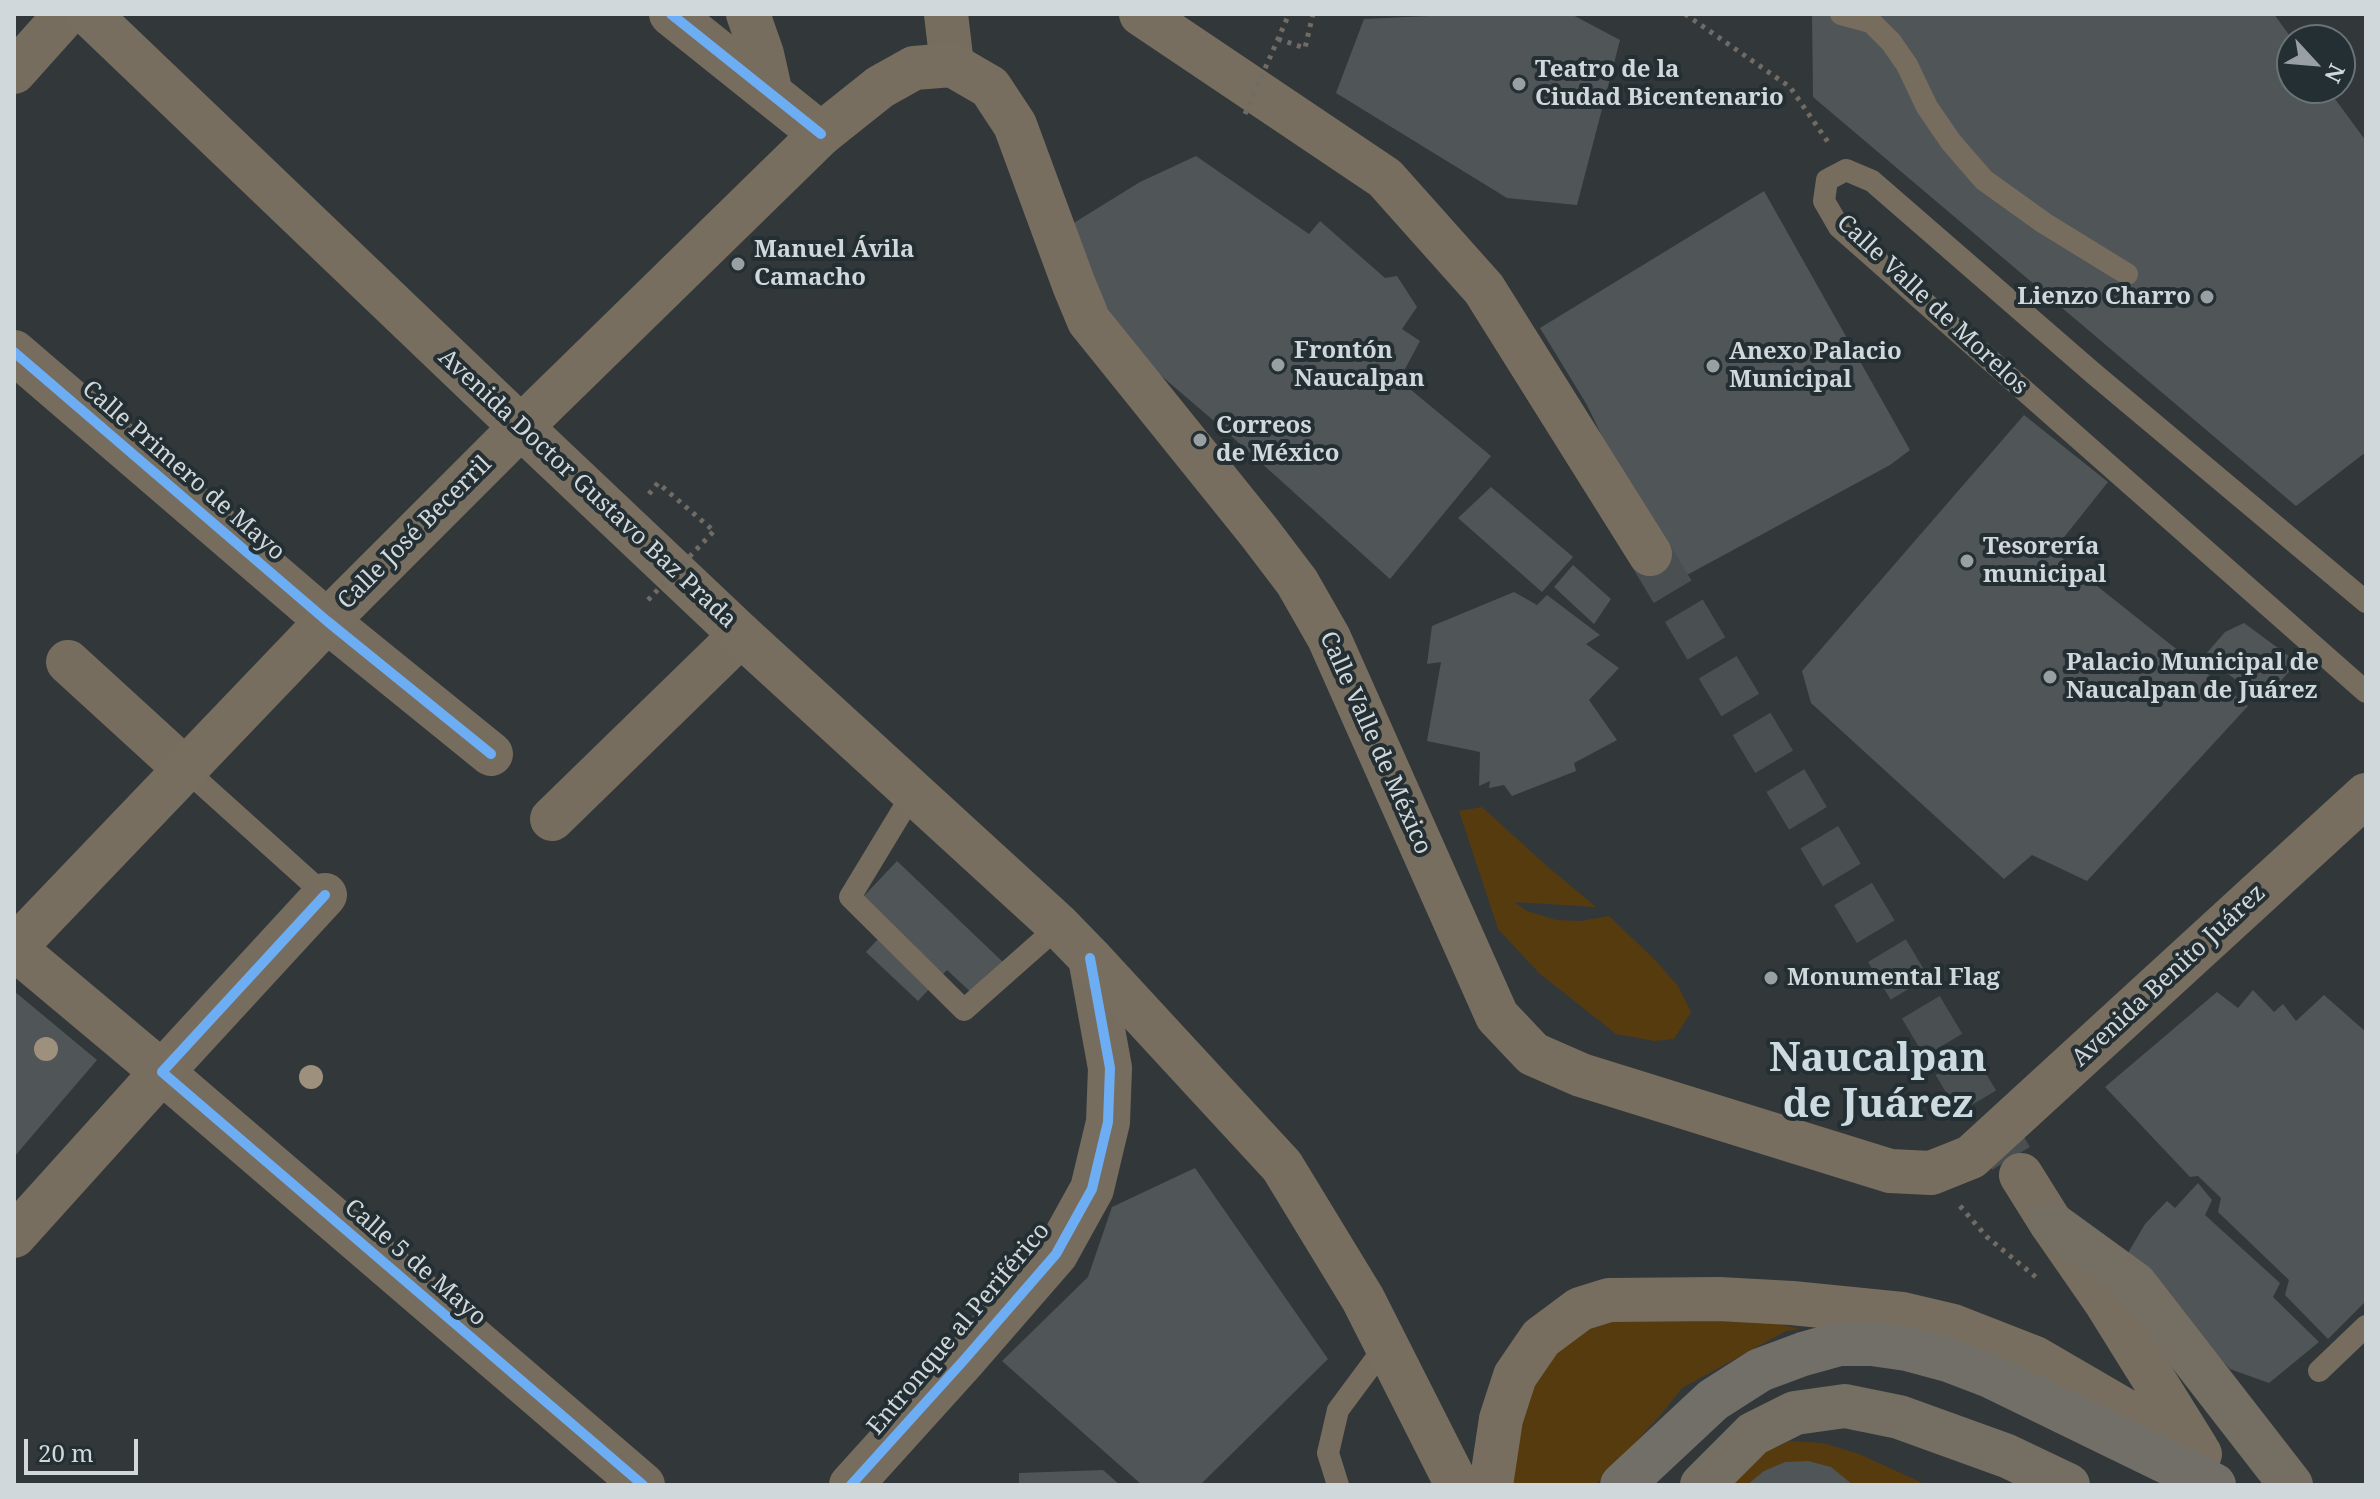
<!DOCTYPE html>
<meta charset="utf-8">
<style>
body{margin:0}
#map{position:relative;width:2380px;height:1499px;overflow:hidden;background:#32383a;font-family:"Noto Serif",serif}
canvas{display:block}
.frame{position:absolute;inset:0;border:16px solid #d1d8db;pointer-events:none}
.north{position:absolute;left:2276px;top:24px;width:80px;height:80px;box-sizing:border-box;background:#242f34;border:2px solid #697377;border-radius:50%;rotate:116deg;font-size:22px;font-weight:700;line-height:32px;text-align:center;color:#d1d8db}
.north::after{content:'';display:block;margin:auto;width:28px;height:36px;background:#99a0a3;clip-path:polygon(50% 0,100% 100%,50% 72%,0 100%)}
.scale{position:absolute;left:24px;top:1439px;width:114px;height:36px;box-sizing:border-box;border:4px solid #d1d8db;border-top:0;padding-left:10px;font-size:24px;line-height:28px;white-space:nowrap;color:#d1d8db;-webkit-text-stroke:6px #242f34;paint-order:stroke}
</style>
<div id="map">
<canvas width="2380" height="1499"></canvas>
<div class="frame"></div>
<div class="north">N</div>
<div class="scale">20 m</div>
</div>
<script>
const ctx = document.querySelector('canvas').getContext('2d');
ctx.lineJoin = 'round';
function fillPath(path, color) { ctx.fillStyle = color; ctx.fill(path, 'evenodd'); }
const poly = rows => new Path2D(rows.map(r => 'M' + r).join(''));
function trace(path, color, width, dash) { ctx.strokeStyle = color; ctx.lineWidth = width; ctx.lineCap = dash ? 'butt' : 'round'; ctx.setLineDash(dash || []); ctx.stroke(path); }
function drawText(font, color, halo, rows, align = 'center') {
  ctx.font = font + ' "Noto Serif",serif'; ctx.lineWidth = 8; ctx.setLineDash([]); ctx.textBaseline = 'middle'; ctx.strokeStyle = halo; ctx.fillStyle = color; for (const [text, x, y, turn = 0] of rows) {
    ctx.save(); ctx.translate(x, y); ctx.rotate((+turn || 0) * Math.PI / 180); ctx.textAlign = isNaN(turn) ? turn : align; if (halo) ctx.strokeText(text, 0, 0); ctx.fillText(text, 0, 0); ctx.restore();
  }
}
const green = poly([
 [1482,807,1548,867,1596,907,1514,902,1527,911,1556,920,1581,921,1609,916,1656,961,1678,986,1691,1012,1674,1039,1655,1041,1616,1034,1539,973,1498,929,1459,811],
 [1668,1315,1779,1324,1800,1329,1786,1331,1682,1388,1659,1417,1595,1485,1503,1485,1517,1401,1551,1348,1598,1321],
 [1790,1441,1823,1443,1859,1454,1927,1485,1731,1485,1754,1457]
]);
const building = poly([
 [1472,14,1571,14,1620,40,1577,205,1507,198,1336,93,1364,19],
 [1812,14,2274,14,2292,39,2292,88,2327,88,2366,141,2366,452,2296,506,1813,97],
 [1196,156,1309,234,1320,221,1385,278,1397,276,1417,307,1402,329,1420,341,1399,380,1491,456,1390,579,1228,433,1130,349,1064,229,1140,182],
 [1764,191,1910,450,1890,465,1687,575,1646,507,1610,453,1587,405,1540,328],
 [2024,415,2108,482,2053,551,2248,706,2087,881,2032,855,2004,879,1811,703,1802,671],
 [1491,487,1573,557,1542,592,1458,518],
 [1573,565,1611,599,1594,624,1554,587],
 [1514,592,1537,605,1547,595,1600,635,1586,644,1619,668,1589,700,1617,740,1574,763,1576,771,1512,796,1504,785,1489,788,1490,781,1479,786,1480,752,1427,741,1441,662,1427,664,1432,626],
 [2244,623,2297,662,2263,702,2205,655,2225,632],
 [897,861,1006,965,976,997,947,970,918,1001,866,952,892,924,863,897],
 [2253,990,2274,1012,2283,1004,2296,1021,2324,995,2366,1032,2366,1301,2328,1339,2285,1295,2289,1280,2218,1212,2221,1198,2198,1176,2190,1177,2105,1087,2217,992,2238,1008],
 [14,991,97,1060,14,1157],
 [1195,1168,1328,1359,1200,1485,1142,1485,1002,1361,1088,1277,1112,1207],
 [2198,1183,2212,1200,2205,1215,2280,1283,2273,1297,2319,1342,2269,1383,2230,1369,2177,1312,2128,1253,2145,1224,2167,1201,2175,1208],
 [1808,1461,1831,1467,1853,1485,1747,1485,1764,1471,1785,1462],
 [1103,1470,1120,1485,1019,1485,1019,1473]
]);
const secondaryTunnel = poly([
 [1650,554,2021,1175]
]);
const path = poly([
 [1685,14,1790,87,1830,145],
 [1278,39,1305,48,1313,14],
 [649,494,658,483,714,531],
 [1960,1206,1987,1237,2037,1278]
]);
const service = poly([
 [1841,14,1871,22,1891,42,1907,65,1927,107,1951,142,1984,180,2044,223,2127,274],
 [2366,602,2093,373,1872,181,1846,170,1827,180,1824,201,1839,227,2366,692],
 [185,769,325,895],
 [913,793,850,897,964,1010,1059,926],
 [2319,1371,2366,1326],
 [1338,1485,1328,1453,1338,1410,1387,1344]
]);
const minor = poly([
 [671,14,821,134],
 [748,14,762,54,771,94],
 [946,14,952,65],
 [14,72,66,14],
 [14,352,327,621,491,754],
 [68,662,185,769],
 [552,819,741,635],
 [325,895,162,1072,643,1485],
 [851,1485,964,1360,1056,1254,1092,1189,1108,1122,1110,1068,1090,958]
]);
const secondary = poly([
 [89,14,521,427,741,635,1059,926,1090,958,1282,1166,1363,1299,1457,1485],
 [1141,14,1385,178,1484,289,1650,554],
 [2021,1175,2051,1223,2105,1301,2197,1449],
 [14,1236,162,1072,14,948,327,621,521,427,821,134,880,87,914,68,952,65,990,87,1015,125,1074,285,1089,321,1259,532,1297,582,1329,638,1497,1016,1533,1054,1581,1075,1890,1171,1931,1173,1971,1157,2366,795],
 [1491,1485,1501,1419,1515,1376,1541,1338,1580,1309,1609,1300,1719,1299,1792,1303,1902,1314,1953,1326,2035,1358,2200,1454]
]);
const primary = poly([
 [2051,1223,2135,1284,2291,1485],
 [1702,1485,1753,1434,1795,1413,1845,1406,1899,1417,2007,1456,2068,1485]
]);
const motorway = poly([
 [1622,1485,1713,1400,1760,1370,1803,1354,1839,1344,1872,1344,1907,1349,1948,1360,1990,1376,2214,1485]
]);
const pathBridge = poly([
 [1245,114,1289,14],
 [648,600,714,531]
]);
const cycleway = poly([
 [671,14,821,134],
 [14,352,327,621,491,754],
 [325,895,162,1072,643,1485],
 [851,1485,964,1360,1056,1254,1092,1189,1108,1122,1110,1068,1090,958]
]);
const trees = [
 [46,1049],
 [311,1077]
];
const markers = [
 [1519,84,8,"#99a0a3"],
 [738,264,8,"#99a0a3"],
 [2207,297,8,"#99a0a3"],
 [1278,365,8,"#99a0a3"],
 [1713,366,8,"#99a0a3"],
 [1200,440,8,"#99a0a3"],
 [1967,561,8,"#99a0a3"],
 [2050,677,8,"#99a0a3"],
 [1771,978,8,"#99a0a3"]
];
const poiNames = [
 ["Teatro de la",1535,70],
 ["Ciudad Bicentenario",1535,98],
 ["Manuel Ávila",754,250],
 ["Camacho",754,278],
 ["Lienzo Charro",2191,297,"right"],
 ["Frontón",1294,351],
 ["Naucalpan",1294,379],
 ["Anexo Palacio",1729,352],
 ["Municipal",1729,380],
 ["Correos",1216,426],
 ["de México",1216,454],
 ["Tesorería",1983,547],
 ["municipal",1983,575],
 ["Palacio Municipal de",2066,663],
 ["Naucalpan de Juárez",2066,691],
 ["Monumental Flag",1787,978]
];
const streetNames = [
 ["Calle Valle de Morelos",1932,305,43],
 ["Calle Primero de Mayo",183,471,41],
 ["Avenida Doctor Gustavo Baz Prada",587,489,43],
 ["Calle José Becerril",415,533,-45],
 ["Calle Valle de México",1375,743,66],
 ["Avenida Benito Juárez",2169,976,-43],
 ["Calle 5 de Mayo",415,1263,41],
 ["Entronque al Periférico",959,1329,-50]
];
const townNames = [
 ["Naucalpan",1878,1060],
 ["de Juárez",1878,1106]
];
fillPath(green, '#563b0f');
fillPath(building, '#505557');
trace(secondaryTunnel, '#4a5052', 44, [44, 22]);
trace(path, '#706b64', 5, [4, 6]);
trace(service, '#766d5f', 22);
trace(minor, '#766d5f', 44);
trace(secondary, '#786e5f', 44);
trace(primary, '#756e62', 44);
trace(motorway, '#726f69', 44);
trace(pathBridge, '#706b64', 5, [4, 6]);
trace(cycleway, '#6dadf4', 10);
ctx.fillStyle = '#9d907d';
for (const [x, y] of trees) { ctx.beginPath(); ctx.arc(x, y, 12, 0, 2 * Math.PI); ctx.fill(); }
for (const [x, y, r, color] of markers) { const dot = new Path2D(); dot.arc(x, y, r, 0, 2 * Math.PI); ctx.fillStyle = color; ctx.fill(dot); trace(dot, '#242f34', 3); }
drawText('bold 24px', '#d1d8db', '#242f34', poiNames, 'left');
drawText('24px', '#d1d8db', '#242f34', streetNames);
drawText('bold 40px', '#cddbe1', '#242f34', townNames);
</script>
